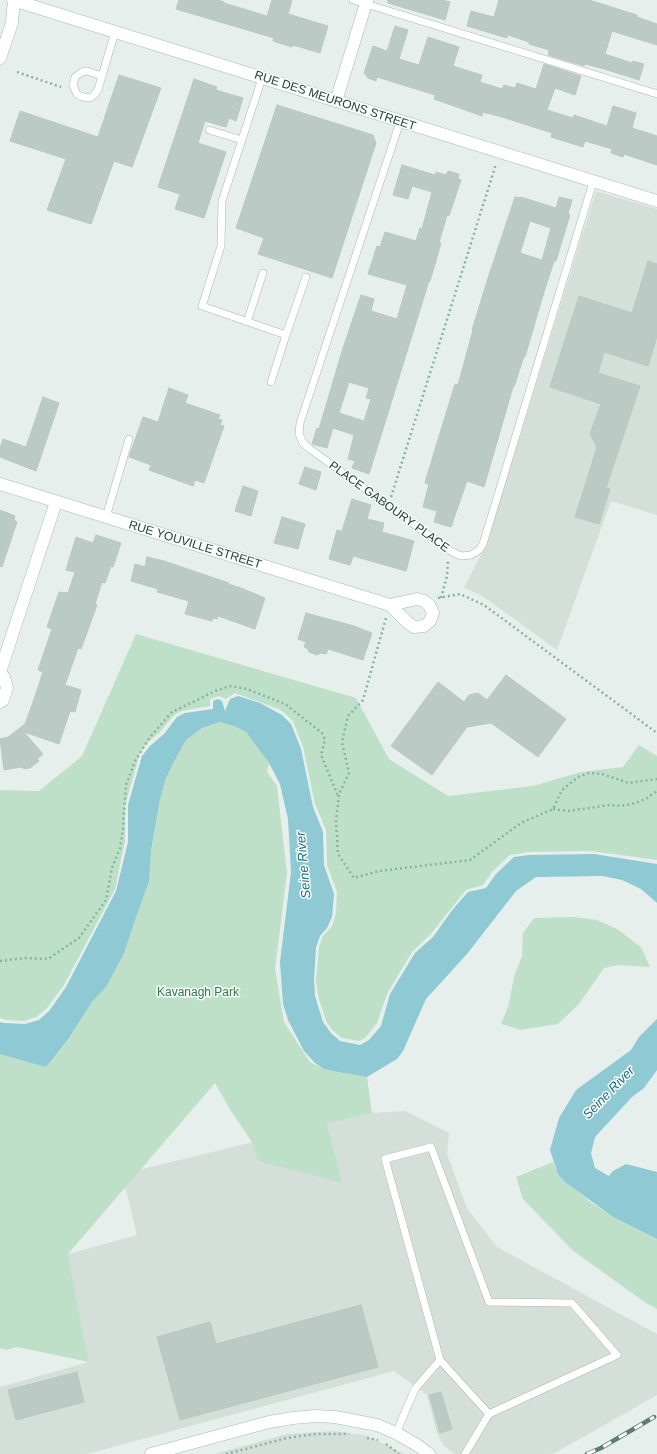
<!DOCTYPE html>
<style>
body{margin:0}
canvas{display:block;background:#e6efeb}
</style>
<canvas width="657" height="1454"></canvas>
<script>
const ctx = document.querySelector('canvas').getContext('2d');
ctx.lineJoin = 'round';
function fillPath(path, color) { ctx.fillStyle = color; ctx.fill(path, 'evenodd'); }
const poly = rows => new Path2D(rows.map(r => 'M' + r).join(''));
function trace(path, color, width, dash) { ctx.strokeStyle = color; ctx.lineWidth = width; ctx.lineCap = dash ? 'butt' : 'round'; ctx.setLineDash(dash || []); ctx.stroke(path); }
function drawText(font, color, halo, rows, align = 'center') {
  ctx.font = font + ' Helvetica,sans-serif'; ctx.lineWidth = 3; ctx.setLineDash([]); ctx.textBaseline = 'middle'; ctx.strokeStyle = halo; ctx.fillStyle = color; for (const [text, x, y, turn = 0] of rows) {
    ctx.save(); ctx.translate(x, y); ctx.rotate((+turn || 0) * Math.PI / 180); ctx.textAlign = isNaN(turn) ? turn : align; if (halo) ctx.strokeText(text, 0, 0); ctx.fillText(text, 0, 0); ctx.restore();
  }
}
const built = poly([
 [596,191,657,209,657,515,611,501,557,650,481,595,464,588,487,543],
 [405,1111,449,1133,447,1154,467,1208,497,1247,657,1334,657,1395,555,1453,551,1454,455,1454,443,1445,437,1433,427,1395,394,1371,87,1454,0,1454,0,1387,89,1362,68,1254,137,1235,122,1174,372,1113],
 [334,1431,365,1435,405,1454,214,1454,287,1434]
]);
const green = poly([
 [136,634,356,698,389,759,448,796,533,786,581,772,623,767,639,745,657,756,657,860,591,851,529,852,510,855,492,872,483,885,466,890,430,935,412,952,387,994,377,1023,365,1038,359,1041,342,1038,332,1030,326,1021,318,996,316,980,319,947,323,936,332,926,336,913,337,892,327,865,326,830,315,804,303,747,293,721,281,710,235,693,226,699,219,696,210,699,210,706,181,711,173,716,160,732,146,744,140,753,125,806,125,841,115,889,64,985,47,1008,36,1017,24,1021,5,1020,0,1018,0,790,39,791,82,756],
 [220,722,236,727,246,732,269,763,267,772,277,786,287,873,275,969,284,1022,310,1062,324,1069,338,1072,367,1077,372,1113,327,1124,342,1183,258,1161,252,1142,231,1111,215,1083,68,1254,89,1362,17,1347,6,1350,0,1348,0,1041,46,1067,68,1041,92,1002,105,988,137,914,150,858,160,800,166,778,176,758,186,740,202,728],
 [574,917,597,920,617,929,641,947,650,967,618,965,604,968,579,1004,558,1024,521,1030,501,1024,508,1007,515,973,522,956,523,933,534,918],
 [553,1162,558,1174,589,1201,613,1217,657,1239,657,1309,646,1303,572,1250,523,1199,516,1177]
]);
const water = poly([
 [238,696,260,703,282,715,291,724,301,749,313,807,323,832,324,865,334,894,332,917,327,928,320,936,316,947,314,980,315,996,323,1022,331,1033,340,1041,360,1045,369,1040,381,1026,390,994,415,953,433,937,453,909,468,892,486,888,496,874,514,857,529,855,594,854,657,864,657,903,641,889,622,880,603,876,536,877,516,891,467,954,426,999,403,1051,397,1059,367,1077,338,1072,324,1069,315,1063,304,1051,288,1020,283,1004,280,962,291,872,288,819,280,784,269,763,246,732,236,727,220,722,202,728,186,740,176,758,166,778,160,800,151,851,149,881,135,920,124,953,106,987,92,1002,68,1040,46,1067,0,1054,0,1022,4,1023,25,1024,39,1020,50,1010,66,987,116,891,128,842,128,805,142,756,150,746,164,734,177,717,185,713,213,709,213,701,218,699,222,701,225,711,230,699],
 [657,1019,657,1070,644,1088,632,1097,595,1137,591,1153,595,1168,609,1176,613,1171,626,1164,657,1172,657,1239,613,1217,565,1182,558,1174,550,1150,559,1118,576,1090,631,1050,639,1037]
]);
const building = poly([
 [179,0,218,0,224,2,224,3,267,16,272,0,292,0,288,14,328,26,320,53,293,45,292,47,273,41,274,38,176,9,179,0],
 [388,0,442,0,450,2,445,20,388,3,388,0],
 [499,0,589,0,637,15,637,17,657,24,657,45,612,31,605,54,632,63,633,61,644,64,639,80,601,68,585,64,584,66,548,55,549,50,529,44,529,42,508,35,507,38,467,26,471,11,494,17,499,0],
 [395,26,408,30,399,59,419,65,428,37,459,47,453,66,482,75,480,82,502,89,504,85,515,88,517,83,536,89,544,64,581,76,575,95,555,88,547,110,573,118,574,115,607,126,613,106,636,113,632,128,657,136,657,165,624,154,623,157,611,153,612,149,585,141,583,147,551,137,552,133,502,117,483,112,482,116,434,99,435,95,377,77,376,81,368,78,364,73,373,46,387,51,395,26],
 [119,75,161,88,132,167,114,161,91,224,47,210,66,159,10,141,20,111,98,137,119,75],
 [194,79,217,87,216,90,243,98,236,121,229,118,226,127,205,121,198,143,226,152,204,218,175,209,180,194,158,187,194,79],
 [277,105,373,135,376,143,332,278,258,254,264,238,236,228,277,105],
 [402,165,435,175,436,172,446,175,448,171,459,174,458,179,461,180,449,216,447,215,439,243,441,243,435,264,430,281,429,281,369,474,352,468,355,461,348,459,354,435,333,428,327,448,312,444,317,428,319,429,343,348,361,295,374,299,371,311,397,319,407,285,368,274,377,246,380,247,385,232,416,241,420,228,422,229,432,192,412,186,408,199,393,195,402,165],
 [349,382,369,388,366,398,371,399,364,421,339,413,349,382],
 [515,197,521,198,521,197,556,208,559,197,572,200,568,214,570,215,556,261,554,261,541,302,525,357,524,356,514,387,513,387,484,487,467,481,451,527,434,522,437,511,423,507,429,484,425,483,426,479,455,384,458,385,473,330,472,330,488,278,515,197],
 [530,221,551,228,542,260,520,253,530,221],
 [648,261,657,264,657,336,648,366,604,352,598,373,640,386,606,488,610,489,599,524,575,517,597,447,590,434,601,404,550,387,579,296,632,313,648,261],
 [169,388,188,395,185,403,220,415,218,419,222,420,220,425,224,426,204,483,195,480,193,486,149,470,151,465,129,457,143,417,158,422,169,388],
 [43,397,59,403,36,471,0,457,0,449,3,439,26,447,43,397],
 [305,467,321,472,316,490,299,484,305,467],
 [243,486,258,491,251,516,235,511,243,486],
 [352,499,371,505,367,519,384,523,382,532,414,541,406,571,353,556,350,565,329,559,337,530,342,531,352,499],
 [0,510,15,516,14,520,17,522,2,567,0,566,0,510],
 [282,517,305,524,298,549,274,543,282,517],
 [96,535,121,543,113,567,111,566,105,583,102,582,95,604,97,605,81,649,78,648,65,685,81,690,75,712,70,711,59,744,24,732,43,754,37,759,39,761,30,768,25,769,21,767,4,770,0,739,8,737,25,724,33,702,43,672,38,670,52,629,47,627,59,592,68,593,75,572,66,570,76,537,93,543,96,535],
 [147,557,164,561,229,583,228,584,241,588,265,598,255,629,218,616,217,619,213,618,212,621,185,614,189,601,157,592,158,589,131,581,135,564,145,567,147,557],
 [306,613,354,626,372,633,363,660,328,649,326,654,321,653,317,655,309,652,308,649,304,647,306,642,298,639,306,613],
 [506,675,566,719,538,757,491,723,467,727,432,775,391,746,438,682,464,702,469,695,478,693,487,700,506,675],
 [361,1305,378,1367,180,1420,157,1337,210,1322,216,1344,361,1305],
 [77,1372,84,1402,16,1420,8,1390,77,1372],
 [441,1392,452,1429,440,1433,429,1395,441,1392]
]);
const path = poly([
 [17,72,61,87],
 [391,497,496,164],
 [438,598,460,594,484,605,657,733],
 [441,598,447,576,448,561],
 [386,618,363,700,348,716,342,742,349,773,339,794,336,821,338,854,354,878,379,871,470,860,521,823,553,809,562,790,578,777,589,773,602,774,629,783,657,779],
 [553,809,568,811,610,805,621,806,636,803,647,798,657,791],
 [0,961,26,958,48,959,79,938,106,900,112,868,120,848,123,829,126,785,135,761,150,737,172,712,195,701,215,691,230,686,247,689,285,704,322,733,325,740,321,755,338,796],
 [367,1438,378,1440],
 [386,1444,399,1454],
 [226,1454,287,1438,315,1434,349,1434]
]);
const lane = poly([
 [353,0,657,94],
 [87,71,102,76,98,90,92,97,88,98,80,96,77,94,73,86,75,77,82,72,87,71],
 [102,76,115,32],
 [262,78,222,201,221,246,202,306,286,335,271,382],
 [400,122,300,423,299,434,303,443,310,449,452,552,461,556,471,555,479,550,483,544,593,182],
 [209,130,242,140],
 [247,322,263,273],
 [286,335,306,277],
 [106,517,129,439],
 [396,1433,415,1389,440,1360,385,1159,431,1147,489,1302,572,1303,617,1355,489,1414,440,1360],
 [465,1454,489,1414]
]);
const street = poly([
 [0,58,12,23,14,0],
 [336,101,367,0],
 [0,484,390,605,417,599,424,601,429,605,433,613,430,621,424,626,414,627,408,623,390,605],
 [0,672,56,502],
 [0,674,4,677,7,688,3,700,0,702]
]);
const secondary = poly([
 [13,0,657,201],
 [151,1454,269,1422,293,1418,316,1416,335,1417,377,1425,396,1433,417,1445,429,1454]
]);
const rail = poly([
 [587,1454,601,1448,654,1417]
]);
const streetNames = [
 ["RUE DES MEURONS STREET",335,101,18],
 ["PLACE GABOURY PLACE",389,507,36],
 ["RUE YOUVILLE STREET",195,545,17]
];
const parkNames = [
 ["Kavanagh Park",198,993]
];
const waterNames = [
 ["Seine River",304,865,-95],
 ["Seine River",609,1093,-46]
];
fillPath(built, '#d4dfda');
fillPath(green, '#bfe0c8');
fillPath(water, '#8ec9d4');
fillPath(building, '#bbcac4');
trace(building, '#b8c9c2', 1);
trace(lane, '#a8b8b2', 8);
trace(street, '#a8b8b2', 13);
trace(secondary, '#a4bbb3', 13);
trace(path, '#86b3a5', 2.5, [2, 3]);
trace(lane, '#fff', 7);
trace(street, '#fff', 12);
trace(secondary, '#fff', 12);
trace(rail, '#5f7d75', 4.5);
trace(rail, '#f7fbf9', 3, [9]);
drawText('12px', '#24423a', '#f7fbf9', streetNames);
drawText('12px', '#2d7a4b', '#f7fbf9', parkNames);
drawText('italic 13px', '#1c6f80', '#f7fbf9', waterNames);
</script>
